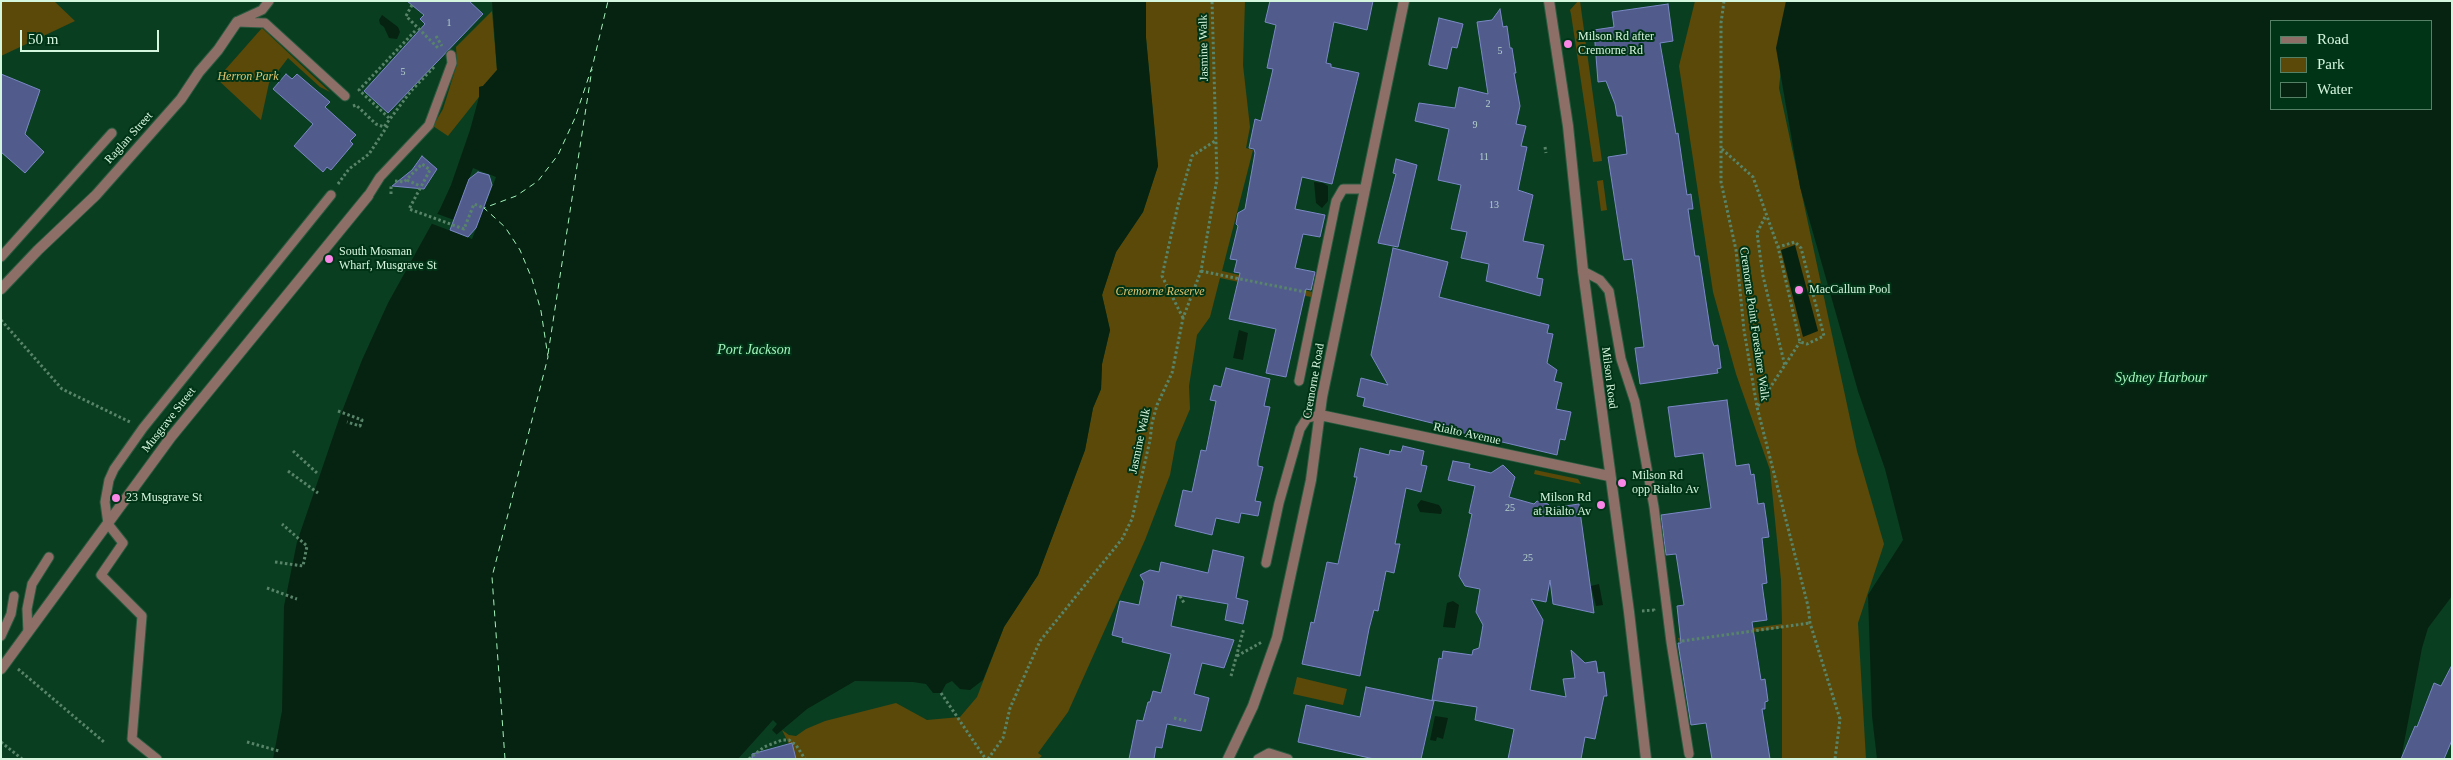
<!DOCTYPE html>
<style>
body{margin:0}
#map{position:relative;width:2453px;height:760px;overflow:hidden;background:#0a3e21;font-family:"Times New Roman",serif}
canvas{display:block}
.frame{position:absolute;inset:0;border:2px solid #d5f6de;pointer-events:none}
.legend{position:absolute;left:2270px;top:20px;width:162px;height:90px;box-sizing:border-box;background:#003417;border:1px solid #558267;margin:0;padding:6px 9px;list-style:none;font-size:15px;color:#d5f6de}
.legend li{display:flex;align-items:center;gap:10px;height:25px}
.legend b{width:25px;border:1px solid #558267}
.scale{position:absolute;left:20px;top:30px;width:139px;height:22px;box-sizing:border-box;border:2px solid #d5f6de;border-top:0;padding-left:6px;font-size:15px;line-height:18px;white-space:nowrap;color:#d5f6de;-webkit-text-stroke:4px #003417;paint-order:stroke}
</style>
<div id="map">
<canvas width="2453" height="760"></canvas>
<div class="frame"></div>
<ul class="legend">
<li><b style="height:6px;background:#8e6f68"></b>Road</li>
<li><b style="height:14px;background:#5a4909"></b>Park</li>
<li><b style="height:14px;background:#062311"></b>Water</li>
</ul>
<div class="scale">50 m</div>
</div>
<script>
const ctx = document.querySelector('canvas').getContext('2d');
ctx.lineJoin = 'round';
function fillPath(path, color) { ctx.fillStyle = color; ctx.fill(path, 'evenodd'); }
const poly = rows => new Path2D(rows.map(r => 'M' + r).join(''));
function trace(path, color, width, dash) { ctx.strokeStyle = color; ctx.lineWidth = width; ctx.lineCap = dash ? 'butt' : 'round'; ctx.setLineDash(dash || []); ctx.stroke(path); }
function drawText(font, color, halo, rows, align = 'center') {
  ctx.font = font + ' "Times New Roman",serif'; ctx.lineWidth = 4; ctx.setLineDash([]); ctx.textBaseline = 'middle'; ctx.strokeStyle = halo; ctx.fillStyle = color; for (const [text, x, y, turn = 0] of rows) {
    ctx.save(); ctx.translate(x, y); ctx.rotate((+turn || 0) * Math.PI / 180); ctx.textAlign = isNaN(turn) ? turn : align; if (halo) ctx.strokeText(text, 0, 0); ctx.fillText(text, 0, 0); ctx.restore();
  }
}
const green = poly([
 [1,1,54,1,75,21,1,56],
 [1146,1,1245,1,1243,65,1250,127,1246,148,1253,150,1222,271,1312,292,1311,297,1220,278,1210,317,1197,335,1189,386,1190,409,1176,442,1170,475,1145,540,1068,712,1038,753,1042,756,1038,759,796,759,792,744,789,744,782,730,789,735,796,736,806,729,825,721,896,703,927,720,960,717,977,697,1004,627,1038,575,1085,450,1093,408,1101,389,1102,364,1110,330,1102,295,1116,252,1143,212,1158,166,1146,38],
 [1578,1,1580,1,1602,161,1593,162,1571,14,1570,10],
 [1695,1,1788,1,1779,88,1857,451,1884,544,1858,623,1866,759,1782,759,1782,628,1679,642,1678,638,1782,624,1781,580,1770,470,1736,374,1713,292,1679,66],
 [492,11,497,70,483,86,479,87,479,97,448,136,433,126,443,109,457,64,456,47],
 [262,28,330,92,320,87,288,58,269,83,261,120,217,79],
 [1603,180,1607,210,1601,211,1597,181],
 [1535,470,1578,479,1581,484,1534,474],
 [1297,677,1347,689,1343,705,1293,694]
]);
const water = poly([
 [492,1,1146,1,1146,38,1158,166,1143,212,1116,252,1102,295,1110,330,1102,364,1101,389,1093,408,1085,450,1038,575,1004,627,983,680,970,690,960,689,952,681,946,684,941,693,933,693,926,684,913,682,855,681,807,709,762,747,752,759,273,759,282,711,284,606,297,542,339,419,362,360,388,303,440,209,451,185,470,130,479,97,479,87,483,86,497,70],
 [1786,1,2452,1,2452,596,2428,628,2422,648,2401,759,1877,759,1872,716,1868,595,1903,540,1885,469,1858,391,1800,187,1776,48],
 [2272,21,2432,21,2432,109,2272,109],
 [382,15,398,27,400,32,397,39,389,38,384,27,380,24,379,20],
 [1314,182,1323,183,1328,186,1328,201,1322,208,1316,203],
 [1795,245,1818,331,1803,337,1781,250],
 [1239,330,1248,333,1243,360,1233,358],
 [1421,500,1439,505,1442,510,1441,514,1420,512,1417,505],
 [1599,584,1603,605,1596,606,1591,586],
 [1453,601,1459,605,1455,628,1443,627,1447,603],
 [1435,716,1448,718,1443,739,1437,737,1436,741,1430,740]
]);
const pier = poly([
 [473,168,496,177,472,239,430,223,435,213,454,220],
 [773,720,777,724,772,730,777,735,768,745,756,759,738,759]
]);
const ferry = poly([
 [548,354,592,69],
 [505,759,492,577,548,357,541,311,532,279,520,250,505,227,484,208,516,196,538,181,558,155,575,118,593,64,608,1]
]);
const building = poly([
 [407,1,469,1,483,14,388,113,364,91,425,24,420,19,424,15,407,1],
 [1270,1,1373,1,1367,30,1334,22,1326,63,1331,64,1331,67,1359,73,1332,184,1302,177,1295,209,1325,215,1320,237,1303,234,1295,268,1315,272,1311,290,1306,289,1286,377,1266,373,1276,329,1229,319,1240,273,1234,272,1237,260,1230,259,1238,226,1236,224,1238,213,1245,209,1255,153,1254,149,1249,148,1255,119,1261,121,1273,69,1267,68,1276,25,1265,22,1270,1],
 [1668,4,1673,41,1660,43,1676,134,1678,133,1687,195,1691,194,1693,209,1688,209,1695,256,1699,256,1712,341,1714,346,1718,345,1721,368,1717,369,1718,373,1640,384,1635,348,1644,347,1638,301,1632,259,1624,260,1608,157,1627,154,1622,116,1617,116,1615,104,1606,81,1598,82,1594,30,1614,27,1612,12,1668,4],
 [1500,9,1503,27,1507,26,1510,48,1512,48,1516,73,1514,73,1520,106,1516,124,1526,126,1521,146,1527,147,1518,190,1533,195,1523,241,1544,245,1537,278,1543,279,1540,296,1486,281,1489,264,1461,258,1467,232,1451,229,1461,185,1438,180,1449,129,1415,121,1419,103,1455,108,1459,87,1488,94,1477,22,1492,20,1500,9],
 [1439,18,1463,24,1457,48,1452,47,1447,69,1429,65,1429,63,1439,18],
 [1,74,40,90,25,134,44,152,25,173,1,152,1,74],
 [286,74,292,79,297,74,330,102,325,107,356,135,350,141,353,144,331,170,327,167,323,172,294,146,313,124,273,89,286,74],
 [422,156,437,169,424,189,392,186,412,170,422,156],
 [1396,159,1417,165,1398,247,1378,243,1396,174,1393,173,1396,159],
 [478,172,489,175,492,185,476,228,468,237,450,230,469,179,478,172],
 [1393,248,1448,262,1439,297,1549,325,1547,333,1553,334,1547,363,1557,370,1554,381,1562,383,1556,409,1571,412,1565,440,1560,439,1557,455,1460,432,1460,430,1363,406,1365,398,1357,396,1361,378,1388,385,1371,355,1393,248],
 [1226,368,1270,379,1264,406,1270,407,1258,461,1258,466,1263,467,1255,501,1261,502,1258,516,1241,513,1239,523,1216,518,1212,535,1175,526,1183,490,1192,492,1201,450,1206,451,1216,401,1210,400,1214,385,1221,387,1226,368],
 [1727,400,1736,466,1749,464,1751,475,1754,474,1758,504,1764,503,1769,537,1762,538,1767,583,1762,584,1767,620,1752,622,1761,680,1765,679,1768,701,1765,702,1765,709,1762,709,1770,759,1712,759,1706,723,1691,725,1678,643,1681,643,1677,606,1684,605,1676,554,1666,555,1661,515,1711,508,1703,453,1675,457,1668,407,1727,400],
 [1403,446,1424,451,1421,465,1427,466,1421,492,1406,488,1395,544,1400,544,1394,573,1386,571,1378,611,1374,610,1369,629,1360,676,1302,664,1311,622,1314,623,1327,562,1338,564,1357,477,1354,477,1360,448,1389,455,1390,450,1401,452,1403,446],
 [1453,461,1470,464,1469,468,1491,473,1503,465,1515,477,1509,497,1534,504,1537,501,1548,504,1551,508,1579,504,1594,613,1553,604,1550,580,1546,602,1531,599,1543,620,1530,690,1566,697,1563,679,1575,678,1571,650,1585,663,1596,661,1598,673,1604,672,1607,696,1604,696,1595,739,1585,737,1581,759,1508,759,1514,729,1475,720,1477,707,1432,700,1439,658,1442,659,1443,651,1472,655,1473,650,1479,648,1483,625,1476,612,1480,589,1465,586,1459,576,1472,514,1469,513,1475,486,1448,480,1453,461],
 [1213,550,1244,557,1236,598,1248,601,1243,624,1225,620,1228,604,1177,595,1171,626,1234,640,1224,668,1202,663,1194,694,1209,698,1201,731,1167,724,1162,748,1156,747,1154,759,1129,759,1137,720,1143,721,1148,702,1150,702,1153,691,1161,693,1171,654,1122,642,1123,638,1112,635,1120,601,1139,605,1144,582,1140,575,1150,570,1159,572,1161,562,1208,573,1213,550],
 [2452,665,2452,740,2444,759,2401,759,2415,726,2417,727,2434,683,2441,686,2452,665],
 [1366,687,1434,701,1421,759,1374,759,1298,742,1306,705,1360,717,1366,687],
 [792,743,796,759,752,759,752,754,792,743]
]);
const path = poly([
 [1724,1,1721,23,1721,182,1736,250,1744,330,1757,407,1808,606,1810,623,1840,719,1835,759],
 [412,5,406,16,439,49],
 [436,36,442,46],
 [353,106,356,105,376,124,384,127,411,91,435,66],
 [389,118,359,90,415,31],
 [1545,147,1546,153],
 [1722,149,1753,177,1778,247,1800,342,1807,344,1824,336,1801,248,1795,242,1778,247],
 [407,180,420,186],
 [395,181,404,182,422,164,430,170,409,209,464,229,474,204,484,208],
 [338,184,349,169,369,154,388,125],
 [391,194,391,185],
 [1765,217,1757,233,1763,276,1785,366],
 [1201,271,1305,292],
 [1183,318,1162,276,1178,205,1192,156,1215,141],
 [1,320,62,389,132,423],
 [1758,406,1800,342],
 [338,411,362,420,360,426,347,422],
 [293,451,317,473],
 [288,471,318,493],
 [275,562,303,566,307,546,282,524],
 [267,588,297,599],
 [1180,596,1184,603],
 [1642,611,1654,610,1654,612],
 [1682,641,1810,623],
 [1237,656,1262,642],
 [18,669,104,742],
 [1231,676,1244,628],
 [941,693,985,758],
 [1174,718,1187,721],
 [1,742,22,759],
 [247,742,279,751],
 [749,759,764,747,782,740,789,740,796,745,805,759],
 [988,759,1003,738,1010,708,1040,641,1122,539,1132,519,1150,440,1152,423,1157,405,1172,373,1183,318,1201,271,1217,179,1212,1]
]);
const service = poly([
 [238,21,262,10,269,1],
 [237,22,265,23,345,96],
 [368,196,380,177,429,125,452,63,451,55],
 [1,257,112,133],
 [1583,271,1600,280,1609,291,1621,359,1635,402,1654,507,1671,642,1689,754],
 [1299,381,1336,201,1343,189,1365,189],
 [1266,563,1279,503,1300,429,1307,418,1320,415],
 [28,632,27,609,32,584,49,557],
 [1,636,11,614,14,596],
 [157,759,132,739,142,616,101,575,123,543,108,524,105,502,109,480,114,469,143,428,331,195],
 [1258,759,1269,753,1288,759]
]);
const minor = poly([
 [1549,1,1568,126,1583,271,1629,612,1646,759],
 [1,289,38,250,96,195,181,99,199,72,218,50,237,22],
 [1320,415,1609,476],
 [1,669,171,437,368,196],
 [1228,759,1253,706,1277,638,1311,480,1322,397,1404,1]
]);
const markers = [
 [1568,44,5,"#fa87e7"],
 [329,259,5,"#fa87e7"],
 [1799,290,5,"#fa87e7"],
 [1622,483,5,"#fa87e7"],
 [116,498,5,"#fa87e7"],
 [1601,505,5,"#fa87e7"]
];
const numberNames = [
 ["1",449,23],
 ["5",1500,51],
 ["5",403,72],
 ["2",1488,104],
 ["9",1475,125],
 ["11",1484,157],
 ["13",1494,205],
 ["25",1510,508],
 ["25",1528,558]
];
const poiNames = [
 ["Milson Rd after",1578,37],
 ["Cremorne Rd",1578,51],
 ["South Mosman",339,252],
 ["Wharf, Musgrave St",339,266],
 ["MacCallum Pool",1809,290],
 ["Milson Rd",1632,476],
 ["opp Rialto Av",1632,490],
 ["23 Musgrave St",126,498],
 ["Milson Rd",1591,498,"right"],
 ["at Rialto Av",1591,512,"right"]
];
const streetNames = [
 ["Jasmine Walk",1204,48,-91],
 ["Raglan Street",129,138,-48],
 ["Cremorne Point Foreshore Walk",1754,324,82],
 ["Milson Road",1609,378,83],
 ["Cremorne Road",1314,381,-80],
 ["Musgrave Street",169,420,-52],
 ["Rialto Avenue",1467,434,12],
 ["Jasmine Walk",1140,441,-78]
];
const parkNames = [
 ["Herron Park",248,77],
 ["Cremorne Reserve",1160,292]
];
const waterNames = [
 ["Port Jackson",754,350],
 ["Sydney Harbour",2161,378]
];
fillPath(green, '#5a4909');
fillPath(water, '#062311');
fillPath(pier, '#0a3e21');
trace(ferry, '#a2f3bb', 1, [6, 5]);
fillPath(building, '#515c8d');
trace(building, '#7a88c5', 1);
trace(service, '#2a5b3f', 11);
trace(minor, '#2a5b3f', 12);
trace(path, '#58856a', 3, [2.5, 2.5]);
trace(service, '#8e6f68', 9);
trace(minor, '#8e6f68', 10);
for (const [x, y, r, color] of markers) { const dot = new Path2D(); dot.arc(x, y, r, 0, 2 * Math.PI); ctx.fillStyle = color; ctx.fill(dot); trace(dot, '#003417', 2); }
drawText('10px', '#b4d0ca', null, numberNames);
drawText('12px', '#d5f6de', '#003417', poiNames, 'left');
drawText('12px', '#d5f6de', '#003417', streetNames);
drawText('italic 12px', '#dfc56f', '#003417', parkNames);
drawText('italic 14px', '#a2f3bb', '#003417', waterNames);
</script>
